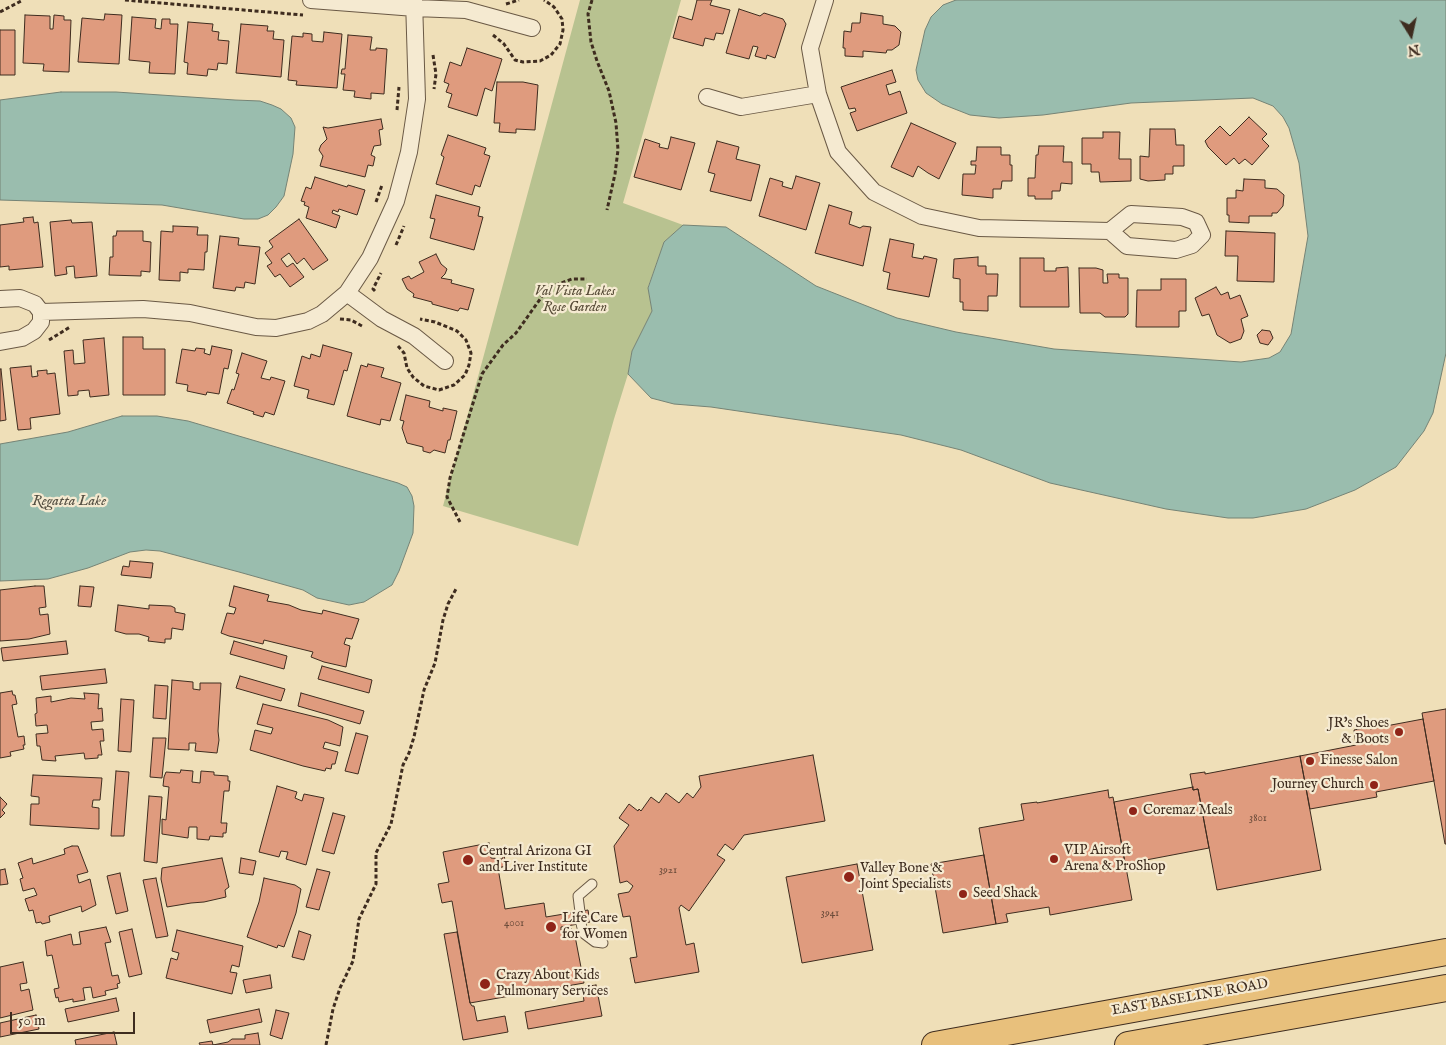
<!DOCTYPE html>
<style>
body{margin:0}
#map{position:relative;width:1446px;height:1045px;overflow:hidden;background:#efdfb8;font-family:"IM FELL English",serif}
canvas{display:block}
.north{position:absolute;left:1386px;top:10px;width:50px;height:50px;-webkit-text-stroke:4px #f5ead1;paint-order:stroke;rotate:170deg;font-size:14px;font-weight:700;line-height:20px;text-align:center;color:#3e2c1f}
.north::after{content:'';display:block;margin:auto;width:18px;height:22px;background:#3e2c1f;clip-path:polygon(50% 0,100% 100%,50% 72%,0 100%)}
.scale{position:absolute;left:10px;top:1012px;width:125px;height:22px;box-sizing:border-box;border:2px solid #3e2c1f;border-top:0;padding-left:6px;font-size:15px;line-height:18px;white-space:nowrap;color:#3e2c1f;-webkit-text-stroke:4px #f5ead1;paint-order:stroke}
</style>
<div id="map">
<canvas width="1446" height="1045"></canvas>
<div class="north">N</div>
<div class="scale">50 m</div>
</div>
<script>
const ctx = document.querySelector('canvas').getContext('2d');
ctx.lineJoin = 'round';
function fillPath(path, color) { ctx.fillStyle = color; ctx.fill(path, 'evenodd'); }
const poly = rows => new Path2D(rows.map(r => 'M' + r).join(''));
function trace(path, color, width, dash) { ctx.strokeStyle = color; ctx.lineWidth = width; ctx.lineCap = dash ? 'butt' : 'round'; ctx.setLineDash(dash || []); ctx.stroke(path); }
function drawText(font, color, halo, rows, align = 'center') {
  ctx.font = font + ' "IM FELL English",serif'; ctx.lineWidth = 4.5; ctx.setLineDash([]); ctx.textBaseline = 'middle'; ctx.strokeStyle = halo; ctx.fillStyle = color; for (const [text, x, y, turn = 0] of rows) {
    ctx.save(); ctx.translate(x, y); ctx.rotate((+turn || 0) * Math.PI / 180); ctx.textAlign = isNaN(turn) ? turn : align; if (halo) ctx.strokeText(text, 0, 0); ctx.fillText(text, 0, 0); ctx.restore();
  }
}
const green = poly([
 [580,0,681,0,623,203,683,225,664,242,648,287,652,311,632,351,628,374,614,419,578,546,443,506]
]);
const water = poly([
 [956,0,1446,0,1446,353,1433,413,1424,431,1396,467,1355,490,1306,509,1253,518,1228,518,1166,509,1050,483,961,450,901,435,711,407,674,404,651,398,628,374,632,351,652,311,648,288,664,242,683,225,726,227,816,286,897,318,956,332,1054,349,1241,362,1269,358,1280,352,1291,334,1308,236,1299,163,1289,128,1283,117,1273,106,1253,98,1131,103,1043,115,999,118,970,115,942,104,926,93,918,80,916,70,925,30,931,17,943,5,956,0],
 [61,92,116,92,235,100,260,101,272,105,281,109,291,118,295,127,293,154,284,196,276,207,268,215,258,219,244,219,162,205,0,200,0,100,61,92],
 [122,416,157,416,188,421,398,483,407,487,412,496,414,506,413,533,399,571,392,585,364,602,349,605,317,598,303,590,239,572,160,551,146,550,130,552,88,568,48,579,0,581,0,444,68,432,122,416]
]);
const building = poly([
 [697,0,712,0,710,5,730,10,723,34,716,33,714,40,705,38,703,46,673,38,679,16,692,20,697,0],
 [739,9,760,16,764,13,783,19,786,24,775,58,767,55,766,59,755,56,758,47,753,46,749,59,726,53,739,9],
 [861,13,883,16,883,24,895,26,901,32,899,45,892,50,887,50,886,53,863,51,863,57,845,56,845,48,843,48,844,31,851,32,852,23,860,23,861,13],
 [105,14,122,15,119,64,78,62,82,18,104,20,105,14],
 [25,15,50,16,50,29,53,29,54,15,64,16,64,20,71,20,69,72,43,71,44,64,23,63,25,15],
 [132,17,156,19,155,28,161,29,162,19,170,19,170,24,178,24,175,74,149,73,150,62,129,60,132,17],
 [188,22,213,24,212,31,219,32,218,40,229,41,227,64,218,63,217,70,208,69,207,76,187,74,188,63,184,62,188,22],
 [241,24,268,26,267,31,274,31,273,39,284,40,281,77,236,73,241,24],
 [0,30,15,30,15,75,0,75,0,30],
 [324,32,342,34,337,88,296,85,297,81,288,80,292,36,303,37,303,33,312,34,312,41,323,42,324,32],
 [348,35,372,37,370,50,376,50,376,48,387,49,384,94,371,93,371,99,354,97,355,91,343,90,345,74,341,74,342,69,345,69,348,35],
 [467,48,502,59,492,91,485,88,477,116,448,107,452,94,446,92,449,84,444,82,450,62,461,66,467,48],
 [892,70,896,82,886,85,889,95,900,91,907,113,857,131,850,113,856,111,855,108,849,109,841,87,892,70],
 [497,82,523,82,538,85,535,130,516,129,516,133,499,132,500,123,494,123,497,82],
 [1249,117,1267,134,1262,139,1269,146,1252,165,1245,159,1239,164,1234,158,1226,165,1208,147,1205,141,1220,126,1230,136,1249,117],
 [381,119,383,129,379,130,381,145,374,146,371,155,375,157,373,166,368,165,365,177,320,166,323,156,319,150,321,145,327,139,323,127,328,128,381,119],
 [911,123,956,143,939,179,928,173,918,166,913,177,891,167,911,123],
 [1150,129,1175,129,1176,145,1184,145,1184,166,1173,166,1173,174,1165,174,1165,180,1148,181,1140,179,1140,156,1149,157,1150,129],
 [1103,132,1120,132,1119,159,1131,159,1131,181,1100,182,1099,172,1091,172,1091,164,1082,164,1082,138,1103,138,1103,132],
 [448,135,486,148,484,154,490,156,480,187,475,185,472,195,436,184,444,157,441,155,448,135],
 [671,137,695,143,681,190,634,177,645,139,660,144,659,147,668,149,671,137],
 [717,141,739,147,736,159,760,165,751,201,710,191,715,174,708,172,717,141],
 [1039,146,1064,146,1063,162,1072,162,1072,184,1061,183,1060,191,1052,191,1052,199,1035,199,1035,196,1028,196,1028,178,1035,178,1036,155,1038,155,1039,146],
 [977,147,1001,147,1001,155,1010,155,1010,165,1012,165,1012,181,1002,181,1001,189,993,189,993,198,962,195,963,174,975,174,976,165,971,165,971,161,976,161,977,147],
 [796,176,820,183,806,230,759,216,770,178,783,182,782,186,792,189,796,176],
 [315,177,347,187,348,185,365,190,357,215,339,209,338,212,333,210,332,213,340,216,336,228,306,218,309,207,304,205,305,202,301,201,306,187,311,189,315,177],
 [1244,179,1265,180,1265,188,1277,189,1284,195,1283,206,1277,213,1272,213,1272,216,1249,216,1249,223,1229,222,1229,215,1227,215,1227,198,1236,198,1236,190,1243,191,1244,179],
 [436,195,480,207,478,216,483,217,474,250,430,238,435,219,430,218,436,195],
 [829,205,852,212,849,224,860,228,863,226,871,227,863,266,815,253,829,205],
 [33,217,34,223,38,222,43,267,9,270,9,266,0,267,0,225,24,222,23,218,33,217],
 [299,219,328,260,313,270,304,258,297,264,289,253,281,259,287,267,293,263,304,277,290,287,280,274,275,277,267,266,272,263,265,253,273,247,269,241,299,219],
 [71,220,72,223,92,222,97,276,75,278,74,266,66,267,67,274,55,276,50,222,71,220],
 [173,226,198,227,197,235,208,235,207,252,205,252,204,270,188,269,188,273,180,272,180,281,159,280,161,231,173,232,173,226],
 [117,231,143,231,143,241,151,242,150,272,141,271,141,276,109,275,110,257,113,257,113,236,116,236,117,231],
 [1226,231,1275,233,1274,282,1237,281,1238,256,1225,256,1226,231],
 [220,236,239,238,238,245,260,247,255,284,245,282,244,288,236,287,235,291,213,288,220,236],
 [890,239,914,244,912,257,923,259,924,256,937,259,929,297,887,289,890,273,883,271,890,239],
 [436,254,441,264,447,269,445,274,441,278,452,280,451,283,474,289,468,310,460,308,458,311,432,304,432,302,413,297,414,294,407,289,402,279,409,276,411,279,424,272,419,262,436,254],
 [978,257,978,266,986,266,986,274,998,274,997,296,988,296,988,311,963,310,963,302,960,302,960,279,953,278,954,259,978,257],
 [1020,258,1044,258,1044,271,1056,271,1056,268,1068,267,1069,307,1020,307,1020,258],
 [1079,268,1096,268,1103,270,1103,283,1108,283,1107,274,1119,274,1119,278,1128,278,1128,314,1125,317,1105,317,1100,313,1080,313,1079,268],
 [1161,279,1186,279,1186,311,1179,311,1179,327,1136,327,1137,290,1161,290,1161,279],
 [1216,287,1221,295,1228,292,1230,299,1240,295,1248,316,1241,319,1244,331,1241,339,1230,343,1217,335,1209,314,1202,316,1195,298,1216,287],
 [1262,330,1270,331,1273,338,1268,345,1260,343,1257,335,1262,330],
 [123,337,143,337,143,349,165,349,165,395,123,395,123,337],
 [104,338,109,395,90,397,89,390,78,391,78,395,68,396,64,351,73,350,74,364,85,363,83,340,104,338],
 [323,345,352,353,347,371,344,370,334,405,307,398,309,390,294,386,302,356,310,359,311,354,320,357,323,345],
 [212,346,232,350,228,369,224,368,219,394,207,392,206,395,187,391,188,385,176,383,182,349,195,351,196,348,205,349,204,353,210,355,212,346],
 [242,353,267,361,261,378,270,380,271,377,285,381,274,415,265,412,263,417,253,414,254,412,227,403,232,389,234,390,239,374,236,373,242,353],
 [368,364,384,368,381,377,401,383,390,421,381,419,380,425,347,416,361,365,367,367,368,364],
 [31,366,32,377,38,376,37,371,47,370,47,374,55,373,60,414,30,418,31,429,18,430,10,368,31,366],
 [1,369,6,420,0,421,0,369,1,369],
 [406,395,430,401,429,407,443,411,443,408,457,411,450,440,448,440,445,453,434,450,430,453,423,451,423,447,407,443,402,428,404,421,400,420,406,395],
 [130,561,153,563,151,578,121,575,123,566,129,567,130,561],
 [35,586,44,586,46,607,39,608,40,615,48,614,50,634,29,639,0,641,0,590,35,586],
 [80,586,94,587,91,607,78,606,80,586],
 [234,586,269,595,267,601,289,605,301,610,322,614,323,610,359,619,352,639,346,638,344,644,350,646,346,667,324,662,311,657,313,652,305,650,264,640,263,644,229,636,221,633,227,613,234,614,236,608,229,606,234,586],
 [118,605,149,609,149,605,171,606,175,608,175,612,185,614,183,630,172,628,171,639,165,639,165,643,148,641,149,637,139,634,126,634,115,631,118,605],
 [66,641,68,654,3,661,1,648,66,641],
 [234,641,287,656,284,669,230,654,234,641],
 [322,666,372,680,369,693,318,679,322,666],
 [105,669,107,683,42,690,40,676,105,669],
 [240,676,285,689,281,701,236,688,240,676],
 [172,680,193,682,193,689,200,690,200,683,221,683,218,731,219,740,217,753,195,751,196,743,189,743,189,750,168,749,172,680],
 [155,685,168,686,166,719,153,718,155,685],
 [12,691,13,695,15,695,17,704,12,705,18,737,24,736,25,745,23,745,24,749,10,752,11,756,0,758,0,693,12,691],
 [84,693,99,694,98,709,102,708,103,721,91,722,92,730,103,729,104,741,100,741,102,755,98,755,98,758,85,759,84,753,55,756,56,761,42,760,40,746,37,746,36,734,48,733,47,725,36,726,35,714,37,713,36,698,51,696,51,702,71,698,85,699,84,693],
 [301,693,364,711,360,724,298,706,301,693],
 [121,699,134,700,131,752,118,751,121,699],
 [263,704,328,720,343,727,340,746,325,742,323,748,338,752,335,764,332,764,331,769,326,768,325,771,303,766,250,750,255,730,271,734,273,728,257,724,263,704],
 [1446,709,1446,844,1445,844,1422,713,1446,709],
 [1423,719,1434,781,1376,792,1377,797,1310,809,1300,756,1356,745,1354,730,1369,727,1370,729,1423,719],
 [356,733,368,736,358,774,345,771,356,733],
 [153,738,166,738,162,778,150,777,153,738],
 [813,755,825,821,744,835,733,850,725,844,717,855,725,860,689,911,681,905,679,908,686,945,694,943,699,972,635,983,630,958,637,957,630,916,623,917,618,894,629,892,633,886,627,881,620,883,614,846,629,825,619,818,629,804,638,811,639,809,641,811,651,797,659,803,666,793,679,803,687,793,693,798,701,787,699,776,813,755],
 [1300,756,1321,870,1217,890,1198,789,1193,790,1190,774,1205,772,1205,774,1300,756],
 [181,770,193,771,192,782,200,783,201,771,214,772,214,775,228,776,228,781,230,781,229,791,224,791,221,823,227,823,226,833,223,833,223,837,210,836,209,840,197,839,197,827,189,827,188,838,162,834,162,819,166,820,169,787,163,786,164,777,166,772,180,773,181,770],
 [116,771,129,772,124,836,111,836,116,771],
 [33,775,102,778,100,800,93,800,92,807,99,808,99,829,30,825,31,804,39,804,39,797,31,796,33,775],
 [277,786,297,792,295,798,302,801,304,794,324,798,306,865,286,859,288,852,281,851,279,857,259,852,277,786],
 [1193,787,1193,790,1198,789,1209,848,1125,864,1114,802,1193,787],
 [1108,790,1109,798,1113,797,1132,900,1050,915,1049,907,1006,914,1008,922,996,924,979,828,1024,820,1021,804,1037,802,1037,803,1108,790],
 [149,796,162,797,157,863,144,861,149,796],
 [0,797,7,804,2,810,5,813,0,818,0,797],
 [333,813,345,816,334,854,322,851,333,813],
 [489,843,491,858,502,859,504,855,506,866,498,868,505,909,544,903,546,917,588,910,590,922,561,927,561,930,571,928,572,936,575,936,584,983,470,1003,452,901,442,903,438,884,449,882,443,852,489,843],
 [72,846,78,846,88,872,77,875,79,883,90,879,96,905,82,912,81,906,49,916,50,922,42,924,41,922,36,923,33,910,29,911,25,899,37,895,34,888,23,891,20,879,23,878,18,863,32,858,33,864,65,854,64,849,72,846],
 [984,855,996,924,943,933,931,864,984,855],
 [222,858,229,887,225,890,226,897,204,902,191,903,167,907,161,879,162,868,222,858],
 [241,858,256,861,253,875,239,873,241,858],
 [857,864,873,950,802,963,786,877,857,864],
 [5,869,8,884,0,885,0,870,5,869],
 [317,869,330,872,319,910,306,907,317,869],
 [120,873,128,911,116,914,107,876,120,873],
 [156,878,168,936,156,938,143,880,156,878],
 [264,878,295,885,301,889,296,913,284,947,278,945,277,948,247,937,259,902,264,878],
 [106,927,111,942,105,943,112,976,118,975,120,983,117,984,118,988,105,991,106,995,93,998,91,987,83,988,85,1000,73,1002,73,999,59,1002,58,997,56,998,54,989,59,988,52,955,47,956,45,941,71,934,73,945,81,944,79,932,106,927],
 [132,929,142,974,129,977,119,932,132,929],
 [177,930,243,946,239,967,232,965,230,972,237,973,232,994,166,978,171,958,177,960,179,953,172,951,177,930],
 [299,931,311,935,304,960,292,957,299,931],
 [457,932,470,1003,472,1006,474,1006,477,1021,505,1016,508,1032,463,1040,444,934,457,932],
 [23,962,27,983,20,984,21,991,29,989,33,1010,0,1018,0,967,23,962],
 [270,975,272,988,246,993,243,980,270,975],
 [596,985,602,1016,528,1029,525,1012,584,1001,582,987,596,985],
 [116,998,119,1011,68,1022,65,1009,116,998],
 [259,1009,262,1022,210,1033,207,1020,259,1009],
 [276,1010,289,1013,282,1039,270,1035,276,1010],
 [36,1015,39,1029,0,1037,0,1023,36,1015],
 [114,1032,117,1045,76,1045,75,1040,114,1032],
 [258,1033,260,1045,200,1045,199,1043,212,1041,213,1045,228,1042,232,1039,245,1039,245,1035,258,1033]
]);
const path = poly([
 [125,0,303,15],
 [592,0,588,14,591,42,597,61,609,91,616,123,618,150,615,174,607,210],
 [506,4,519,0],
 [0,12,23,0],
 [493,35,504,44,515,60,523,62,540,61,551,55,560,44,563,30,562,19,554,7,544,0],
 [433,55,436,74,434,89],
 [397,110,399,87],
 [376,202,382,185],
 [396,245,404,226],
 [375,291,373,289,381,273],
 [340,319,351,320,362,326],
 [49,340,70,327],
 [398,346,404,353,407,368,413,377,424,386,439,390,454,385,465,375,469,365,471,353,466,340,457,331,435,322,420,319],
 [460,522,447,497,450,478,482,374,503,345,516,333,548,288,572,279,587,279],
 [326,1045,333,1009,340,988,353,961,359,919,376,884,376,853,391,824,403,765,409,753,414,737,424,690,435,663,443,620,448,604,456,589]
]);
const lane = poly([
 [580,912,578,896,592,884],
 [581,923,583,933,595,942,603,943]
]);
const street = poly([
 [311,0,415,8,466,10,532,28],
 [825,0,810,48,818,94,838,152,874,192,922,216,979,228,1110,231,1127,246,1176,250,1192,245,1202,235,1196,222,1182,217,1131,214,1110,231],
 [707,97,741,107,818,94],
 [347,293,382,319,414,336,445,361],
 [0,299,20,298,35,304,41,312,41,322,34,331,22,338,0,342],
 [41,312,143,309,190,313,256,327,276,328,308,321,322,314,347,293,370,258,396,201,409,152,417,99,414,0]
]);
const primary = poly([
 [935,1045,1446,952],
 [1128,1045,1446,988]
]);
const markers = [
 [1399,732,5,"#8f2418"],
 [1310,761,5,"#8f2418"],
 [1374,785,5,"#8f2418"],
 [1133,811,5,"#8f2418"],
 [1054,859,5,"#8f2418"],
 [468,860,6,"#8f2418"],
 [849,877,6,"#8f2418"],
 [963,894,5,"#8f2418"],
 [551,927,6,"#8f2418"],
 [485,984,6,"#8f2418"]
];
const numberNames = [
 ["3801",1258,819],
 ["3921",668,871],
 ["3941",830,914],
 ["4001",514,924]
];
const parkNames = [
 ["Val Vista Lakes",575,292],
 ["Rose Garden",575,308]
];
const poiNames = [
 ["JR's Shoes",1389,724,"right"],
 ["& Boots",1389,740,"right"],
 ["Finesse Salon",1320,761],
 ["Journey Church",1364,785,"right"],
 ["Coremaz Meals",1143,811],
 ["VIP Airsoft",1064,851],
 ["Arena & ProShop",1064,867],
 ["Central Arizona GI",479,852],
 ["and Liver Institute",479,868],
 ["Valley Bone &",860,869],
 ["Joint Specialists",860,885],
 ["Seed Shack",973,894],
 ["Life Care",562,919],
 ["for Women",562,935],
 ["Crazy About Kids",496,976],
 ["Pulmonary Services",496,992]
];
const streetNames = [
 ["EAST BASELINE ROAD",1190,998,-10]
];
const waterNames = [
 ["Regatta Lake",69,502]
];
fillPath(green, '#b8c290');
fillPath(water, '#9abdae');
trace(water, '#758375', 1);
fillPath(building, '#df9b7e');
trace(building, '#3e2c1f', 1);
trace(lane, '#6a5945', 11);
trace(street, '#6a5945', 18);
trace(primary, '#3e2c1f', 28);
trace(path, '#3e2c1f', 3, [4, 2.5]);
trace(lane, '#f5ead1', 9);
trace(street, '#f5ead1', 16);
trace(primary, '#e8c07c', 26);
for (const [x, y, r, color] of markers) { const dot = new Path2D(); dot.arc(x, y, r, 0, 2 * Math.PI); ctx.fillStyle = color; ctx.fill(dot); trace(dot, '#f5ead1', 2); }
drawText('11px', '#664837', null, numberNames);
drawText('italic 14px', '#564a36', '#f5ead1', parkNames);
drawText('14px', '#3e2c1f', '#f5ead1', poiNames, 'left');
drawText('14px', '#3e2c1f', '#f5ead1', streetNames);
drawText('italic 15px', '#555043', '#f5ead1', waterNames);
</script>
